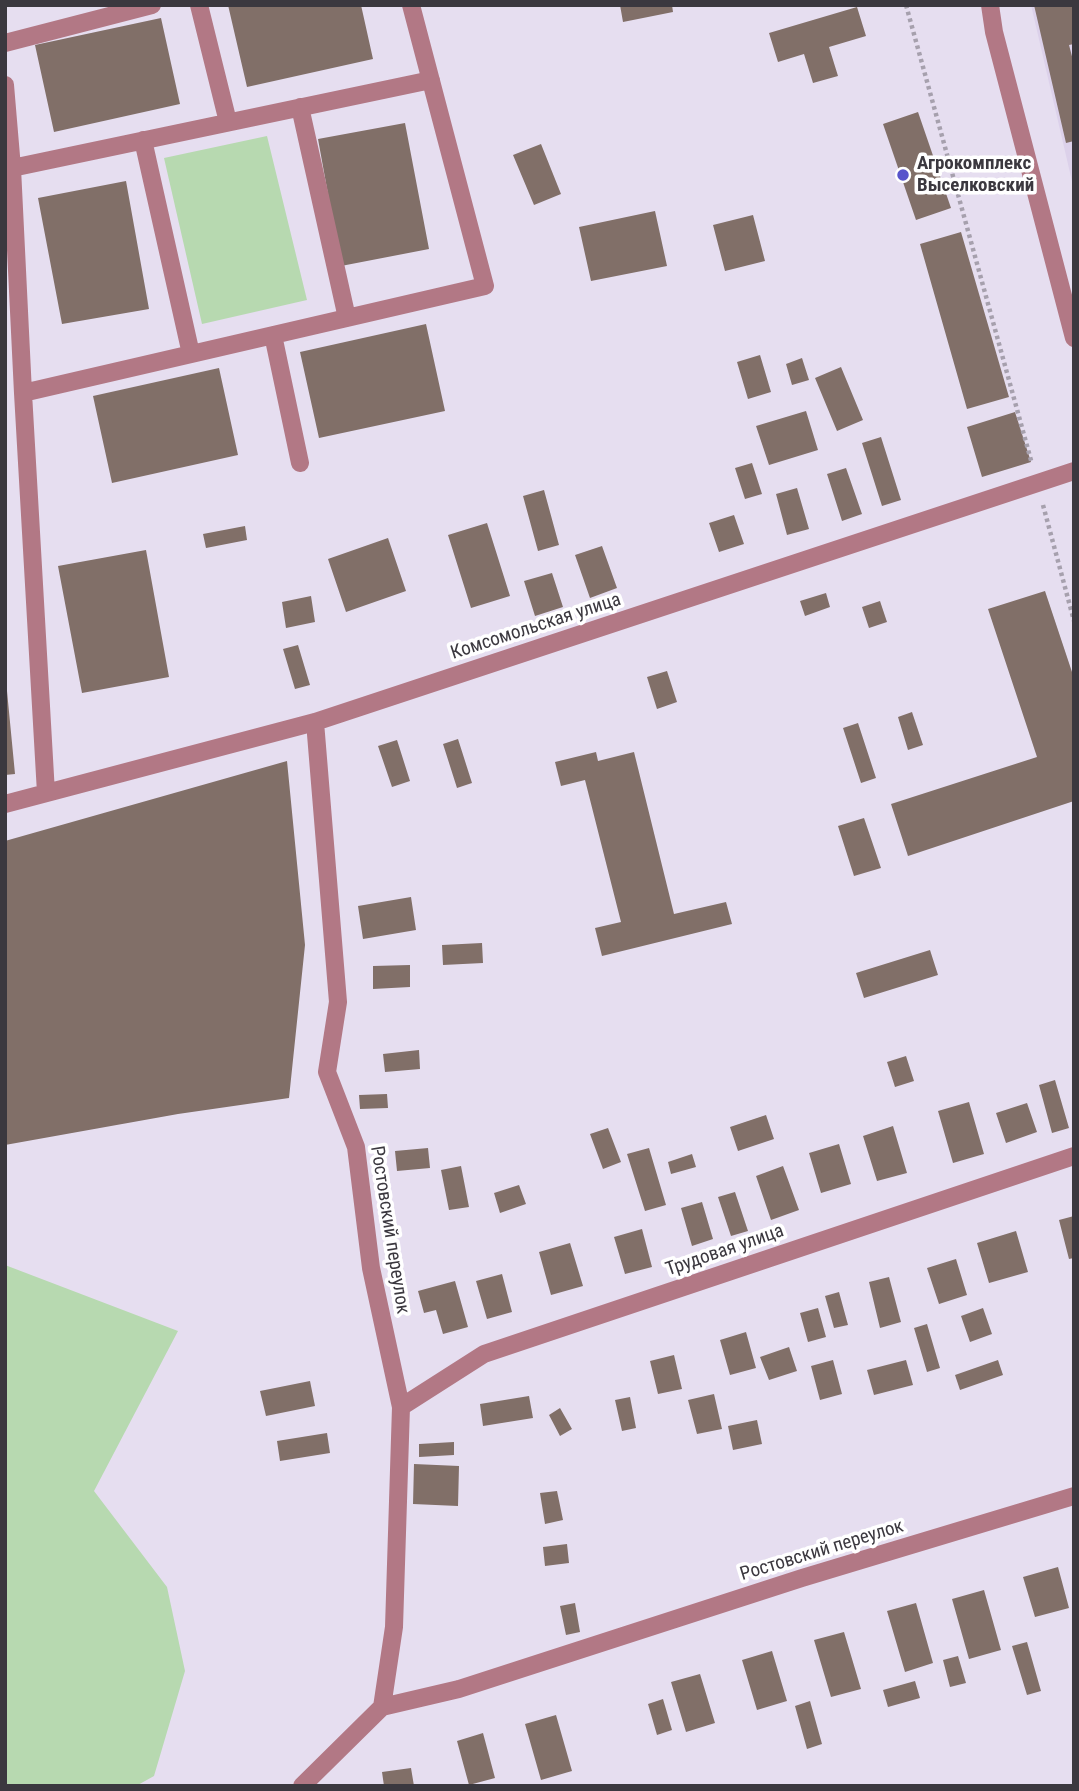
<!DOCTYPE html>
<meta charset="utf-8">
<style>
body{margin:0}
#map{position:relative;width:1079px;height:1791px;overflow:hidden;background:#e6def0;font-family:"Roboto Condensed",sans-serif}
canvas{display:block}
.frame{position:absolute;inset:0;border:7px solid #3b383f;pointer-events:none}
</style>
<div id="map">
<canvas width="1079" height="1791"></canvas>
<div class="frame"></div>
</div>
<script>
const ctx = document.querySelector('canvas').getContext('2d');
ctx.lineJoin = 'round';
function fillPath(path, color) { ctx.fillStyle = color; ctx.fill(path, 'evenodd'); }
const poly = rows => new Path2D(rows.map(r => 'M' + r).join(''));
function trace(path, color, width, dash) { ctx.strokeStyle = color; ctx.lineWidth = width; ctx.lineCap = dash ? 'butt' : 'round'; ctx.setLineDash(dash || []); ctx.stroke(path); }
function drawText(font, color, halo, rows, align = 'center') {
  ctx.font = font + ' "Roboto Condensed",sans-serif'; ctx.lineWidth = 7; ctx.setLineDash([]); ctx.textBaseline = 'middle'; ctx.strokeStyle = halo; ctx.fillStyle = color; for (const [text, x, y, turn = 0] of rows) {
    ctx.save(); ctx.translate(x, y); ctx.rotate((+turn || 0) * Math.PI / 180); ctx.textAlign = isNaN(turn) ? turn : align; if (halo) ctx.strokeText(text, 0, 0); ctx.fillText(text, 0, 0); ctx.restore();
  }
}
const built = poly([
 [1031,5,1074,5,1074,190]
]);
const green = poly([
 [267,136,307,300,202,324,164,158],
 [5,1265,178,1331,94,1491,167,1587,185,1671,154,1776,136,1786,5,1786]
]);
const building = poly([
 [228,5,361,5,373,59,247,87],
 [620,5,672,5,673,12,623,22],
 [1034,5,1074,5,1074,44,1069,45,1074,64,1074,141,1066,143],
 [857,7,866,36,829,47,838,76,813,83,804,54,778,62,769,33],
 [161,18,180,104,54,132,35,45],
 [918,112,951,208,916,220,883,124],
 [405,123,429,249,341,266,318,139],
 [541,144,561,194,534,205,513,155],
 [126,181,149,309,62,324,38,198],
 [655,211,667,266,591,281,579,227],
 [753,215,765,261,725,271,713,225],
 [961,232,1009,397,967,409,920,244],
 [426,324,445,411,319,438,300,352],
 [760,355,771,392,748,399,737,362],
 [802,358,809,380,792,385,786,364],
 [841,367,863,420,837,431,815,378],
 [219,368,238,455,112,483,93,396],
 [806,411,818,450,769,465,756,426],
 [1015,412,1031,462,982,477,967,427],
 [881,437,901,500,882,506,862,443],
 [752,463,762,494,745,499,735,468],
 [846,468,862,514,842,521,827,474],
 [797,488,809,529,787,535,776,494],
 [544,490,559,545,538,551,523,496],
 [734,515,744,544,719,552,709,523],
 [487,523,510,596,471,608,448,535],
 [245,526,247,540,206,548,203,534],
 [388,538,406,591,346,612,328,559],
 [602,546,617,588,590,598,575,555],
 [146,550,169,677,82,693,58,566],
 [552,573,563,607,535,616,524,581],
 [1045,591,1074,678,1074,801,908,856,891,804,1037,757,988,609],
 [826,593,830,607,805,616,800,601],
 [311,596,315,622,286,628,282,602],
 [880,601,887,622,869,628,862,607],
 [298,645,310,685,295,689,283,649],
 [667,671,677,702,657,709,647,677],
 [5,691,7,691,15,774,5,775],
 [912,712,923,745,908,750,898,717],
 [858,723,876,778,861,783,843,728],
 [458,739,472,783,457,788,443,744],
 [397,740,410,781,392,787,378,746],
 [596,752,598,761,634,752,674,914,726,902,732,924,602,956,595,928,621,922,585,780,561,786,555,762],
 [287,761,305,945,289,1098,178,1114,5,1145,5,841],
 [864,818,881,868,854,876,838,826],
 [411,897,416,930,363,939,358,906],
 [482,943,483,963,443,965,442,945],
 [930,950,938,975,864,998,856,973],
 [410,965,410,987,373,989,373,966],
 [419,1050,420,1069,385,1072,383,1054],
 [906,1056,914,1081,895,1087,887,1062],
 [1055,1080,1069,1128,1052,1133,1039,1085],
 [387,1094,388,1108,360,1109,359,1095],
 [969,1102,984,1154,953,1163,938,1111],
 [1027,1103,1037,1132,1006,1143,996,1113],
 [766,1115,774,1139,738,1151,730,1127],
 [893,1126,907,1173,877,1181,863,1136],
 [608,1128,621,1162,603,1169,590,1134],
 [839,1144,851,1184,821,1193,809,1153],
 [428,1148,430,1168,397,1171,395,1151],
 [649,1148,666,1205,645,1211,627,1154],
 [692,1154,696,1167,671,1174,668,1162],
 [461,1166,469,1207,449,1210,441,1170],
 [783,1166,799,1210,771,1220,756,1176],
 [519,1185,526,1204,500,1213,494,1193],
 [735,1192,748,1231,731,1236,718,1197],
 [702,1202,713,1239,692,1246,681,1208],
 [1074,1216,1074,1258,1069,1259,1059,1220],
 [642,1229,652,1267,625,1274,614,1237],
 [1016,1231,1028,1272,989,1283,977,1243],
 [570,1243,583,1286,551,1295,539,1252],
 [956,1259,967,1295,939,1304,927,1268],
 [502,1274,512,1312,487,1319,476,1281],
 [889,1277,901,1322,880,1328,869,1282],
 [455,1281,468,1327,443,1334,436,1310,424,1313,418,1291],
 [839,1292,848,1325,834,1328,825,1296],
 [818,1308,826,1337,808,1342,800,1313],
 [983,1308,992,1334,970,1342,961,1316],
 [927,1324,940,1368,927,1372,914,1328],
 [746,1332,756,1368,730,1375,720,1340],
 [789,1347,797,1371,769,1380,760,1357],
 [674,1355,682,1389,658,1394,650,1361],
 [833,1360,842,1394,820,1400,811,1366],
 [906,1360,913,1385,874,1395,867,1370],
 [998,1360,1003,1375,960,1390,955,1375],
 [310,1381,315,1406,266,1416,260,1391],
 [714,1394,722,1429,697,1434,688,1400],
 [529,1396,533,1418,483,1426,480,1404],
 [630,1397,636,1428,622,1431,615,1400],
 [560,1408,572,1429,560,1436,549,1415],
 [757,1420,762,1444,733,1450,728,1426],
 [327,1433,330,1453,280,1461,277,1441],
 [454,1442,454,1455,419,1457,419,1444],
 [414,1464,459,1466,458,1506,413,1504],
 [557,1491,563,1520,545,1524,540,1493],
 [567,1544,569,1563,545,1566,543,1547],
 [1058,1567,1069,1608,1035,1617,1023,1577],
 [984,1590,1001,1650,969,1659,952,1599],
 [575,1603,580,1632,566,1635,560,1606],
 [916,1603,933,1663,905,1672,887,1611],
 [844,1632,861,1689,831,1697,814,1640],
 [1027,1642,1041,1691,1027,1695,1012,1646],
 [772,1651,787,1701,757,1710,742,1660],
 [958,1656,966,1683,950,1687,943,1660],
 [700,1674,715,1723,686,1732,671,1682],
 [915,1681,920,1698,888,1707,883,1690],
 [663,1699,672,1730,657,1735,648,1704],
 [810,1701,822,1744,807,1749,795,1706],
 [556,1715,572,1771,541,1780,525,1724],
 [483,1733,495,1778,469,1785,457,1741],
 [411,1768,414,1786,384,1786,382,1772]
]);
const path = poly([
 [906,5,1032,464],
 [1043,505,1074,621]
]);
const minor = poly([
 [199,5,228,122],
 [990,5,994,32,1074,338],
 [5,43,152,5],
 [5,85,12,168,23,393,46,793],
 [300,107,347,318],
 [143,140,191,354],
 [12,168,431,80],
 [273,335,300,463],
 [23,393,485,286,411,5],
 [5,804,315,722,1074,471],
 [401,1407,484,1354,1074,1156],
 [382,1707,459,1689,802,1578,1074,1496],
 [302,1786,382,1707,394,1627,401,1407,371,1268,356,1147,327,1072,338,1002,315,722]
]);
const markers = [
 [903,175,7,"#5854cb"]
];
const poiNames = [
 ["Агрокомплекс",917,164],
 ["Выселковский",917,186]
];
const streetNames = [
 ["Комсомольская улица",536,627,-18],
 ["Ростовский переулок",389,1230,81],
 ["Трудовая улица",725,1251,-19],
 ["Ростовский переулок",822,1551,-17]
];
fillPath(built, '#dcd1ea');
fillPath(green, '#b7d9b0');
fillPath(building, '#816f68');
trace(path, '#a6a0ad', 4.5, [3.5, 3.5]);
trace(minor, '#b27885', 18);
for (const [x, y, r, color] of markers) { const dot = new Path2D(); dot.arc(x, y, r, 0, 2 * Math.PI); ctx.fillStyle = color; ctx.fill(dot); trace(dot, '#fff', 2.5); }
drawText('bold 19px', '#3b383f', '#fff', poiNames, 'left');
drawText('19px', '#3b383f', '#fff', streetNames);
</script>
